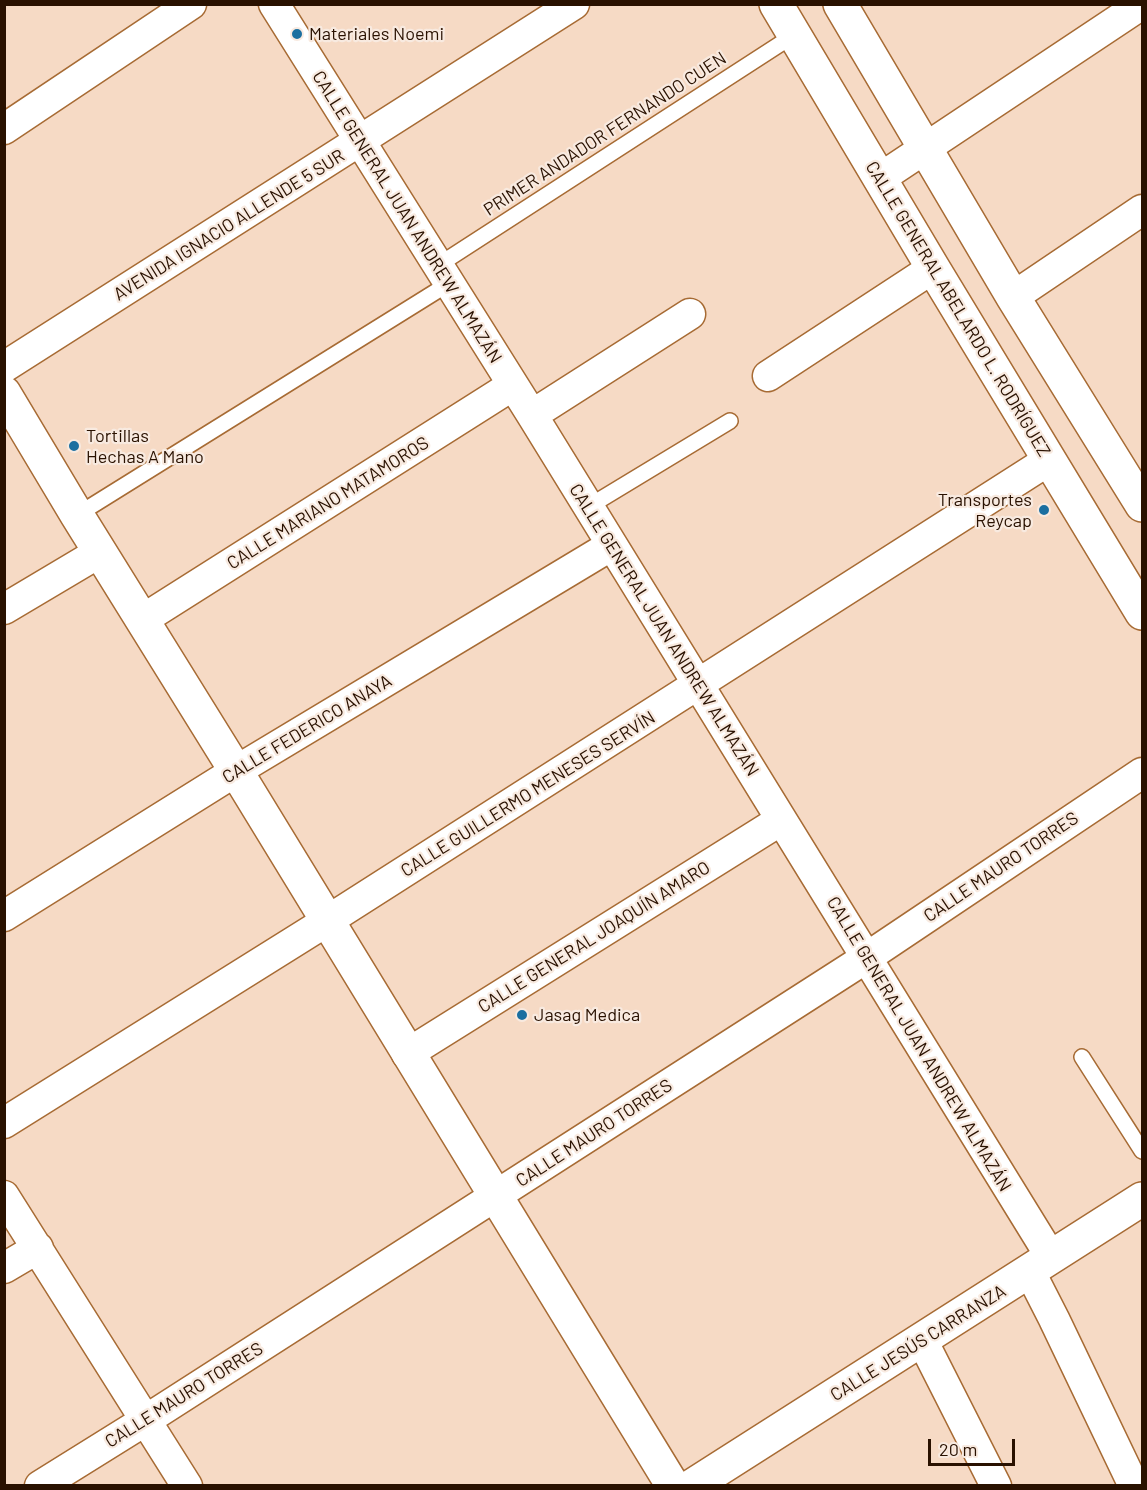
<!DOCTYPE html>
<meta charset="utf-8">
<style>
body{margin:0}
#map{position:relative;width:1147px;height:1490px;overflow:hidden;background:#f6dac5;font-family:Barlow,sans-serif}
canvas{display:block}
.frame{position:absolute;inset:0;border:6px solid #291100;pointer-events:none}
.scale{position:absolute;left:928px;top:1439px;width:87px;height:27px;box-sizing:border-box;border:3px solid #291100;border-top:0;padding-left:8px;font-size:18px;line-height:21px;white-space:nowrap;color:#291100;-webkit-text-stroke:4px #f8eae0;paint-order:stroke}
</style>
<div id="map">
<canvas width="1147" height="1490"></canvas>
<div class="frame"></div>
<div class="scale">20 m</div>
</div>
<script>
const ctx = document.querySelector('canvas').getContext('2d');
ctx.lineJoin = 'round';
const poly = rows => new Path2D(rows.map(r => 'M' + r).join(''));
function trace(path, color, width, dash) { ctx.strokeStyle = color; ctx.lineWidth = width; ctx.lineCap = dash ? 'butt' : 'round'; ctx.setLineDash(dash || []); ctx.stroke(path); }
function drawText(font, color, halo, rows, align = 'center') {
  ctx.font = font + ' Barlow,sans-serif'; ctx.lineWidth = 4.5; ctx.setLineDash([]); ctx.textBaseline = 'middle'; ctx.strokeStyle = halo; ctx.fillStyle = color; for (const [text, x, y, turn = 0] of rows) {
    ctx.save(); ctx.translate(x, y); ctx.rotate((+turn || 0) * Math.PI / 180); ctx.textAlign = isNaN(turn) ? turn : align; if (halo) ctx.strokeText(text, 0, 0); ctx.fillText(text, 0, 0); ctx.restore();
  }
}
const lane = poly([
 [437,266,794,35],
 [588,507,730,421],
 [77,515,448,284],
 [1082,1057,1142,1151]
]);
const street = poly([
 [274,4,532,415,1051,1257],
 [4,129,191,4],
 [879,179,1142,4],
 [1013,297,1142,210],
 [4,367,574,4],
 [768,376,933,268],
 [532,415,690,314],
 [4,609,100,552],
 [142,620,513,385],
 [4,916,236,771,612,545],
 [407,1054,781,820],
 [4,1123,327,921,1049,460],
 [4,1196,187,1486],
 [4,1268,38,1248],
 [1030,1272,1054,1319,1134,1486],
 [922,1340,996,1486],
 [40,1486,146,1420,866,958,1142,773]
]);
const secondary = poly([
 [776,4,933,268,1142,613],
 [840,4,1013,297,1142,505],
 [4,393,77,515,236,771,673,1486],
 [692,1486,1142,1199]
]);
const markers = [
 [297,34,6,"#1b6fa0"],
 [74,446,6,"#1b6fa0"],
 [1044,510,6,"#1b6fa0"],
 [522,1015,6,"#1b6fa0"]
];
const poiNames = [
 ["Materiales Noemi",309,34],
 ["Tortillas",86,436],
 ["Hechas A Mano",86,457],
 ["Transportes",1032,500,"right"],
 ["Reycap",1032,521,"right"],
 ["Jasag Medica",534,1015]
];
const streetNames = [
 ["PRIMER ANDADOR FERNANDO CUEN",605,134,-33],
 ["CALLE GENERAL JUAN ANDREW ALMAZÁN",407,217,58],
 ["AVENIDA IGNACIO ALLENDE 5 SUR",229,225,-32],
 ["CALLE GENERAL ABELARDO L. RODRÍGUEZ",958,309,59],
 ["CALLE MARIANO MATAMOROS",328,503,-32],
 ["CALLE GENERAL JUAN ANDREW ALMAZÁN",664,630,58],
 ["CALLE FEDERICO ANAYA",307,729,-31],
 ["CALLE GUILLERMO MENESES SERVÍN",528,794,-32],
 ["CALLE MAURO TORRES",1001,867,-34],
 ["CALLE GENERAL JOAQUÍN AMARO",594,937,-32],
 ["CALLE GENERAL JUAN ANDREW ALMAZÁN",919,1044,59],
 ["CALLE MAURO TORRES",594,1133,-33],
 ["CALLE JESÚS CARRANZA",918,1343,-32],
 ["CALLE MAURO TORRES",184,1395,-32]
];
trace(lane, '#a76b34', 18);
trace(street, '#a76b34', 33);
trace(secondary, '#a76b34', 36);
trace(lane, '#fff', 15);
trace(street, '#fff', 30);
trace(secondary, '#fff', 33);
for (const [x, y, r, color] of markers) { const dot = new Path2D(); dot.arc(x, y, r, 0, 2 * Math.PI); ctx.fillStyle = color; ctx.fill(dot); trace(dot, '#f8eae0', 2); }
drawText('18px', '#291100', '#f8eae0', poiNames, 'left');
drawText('18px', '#291100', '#f8eae0', streetNames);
</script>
